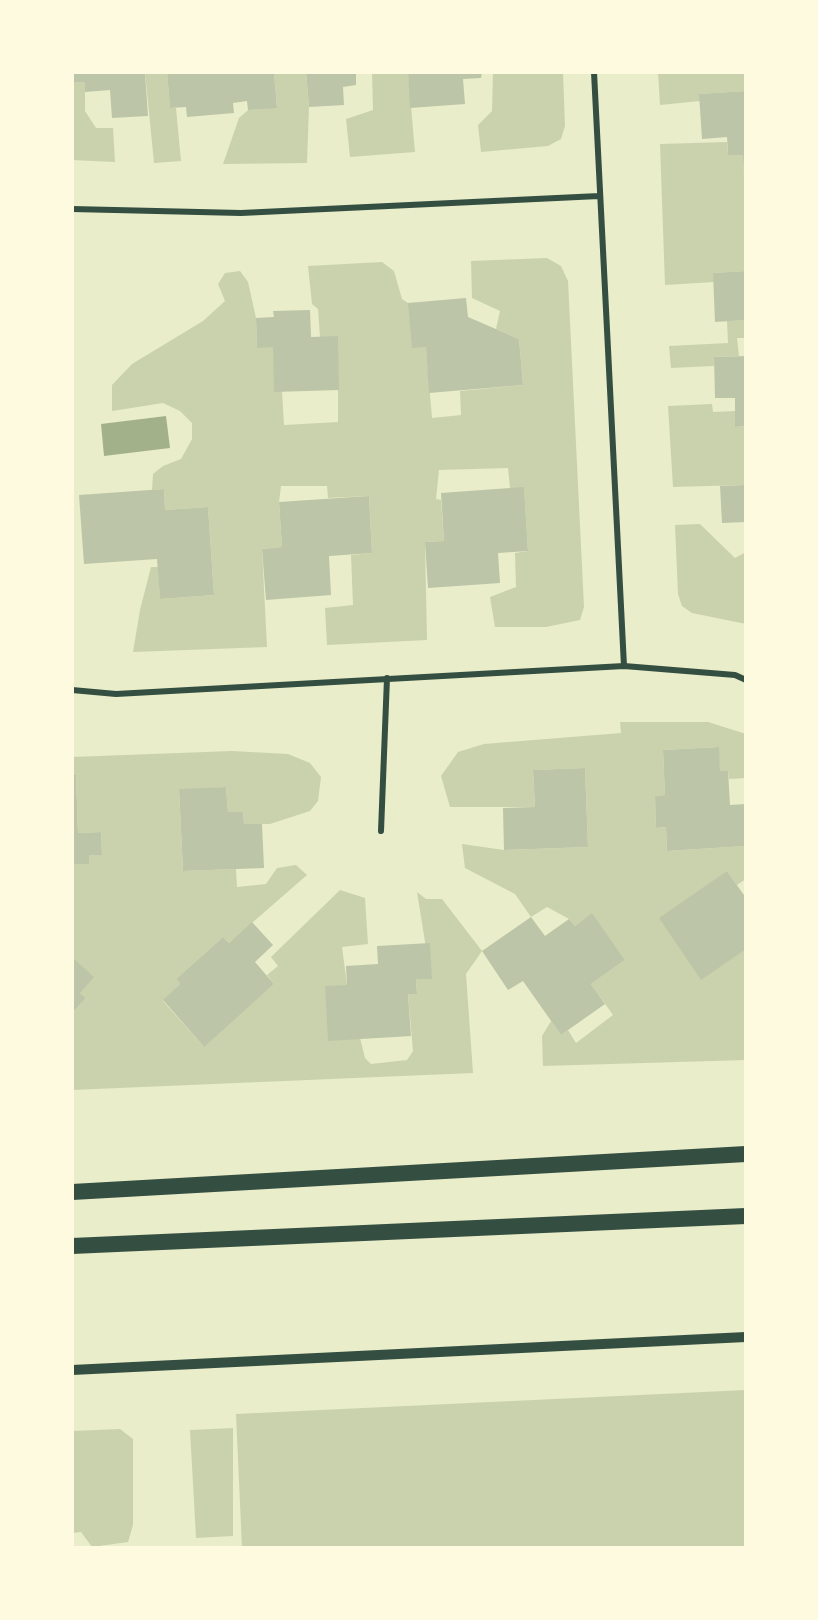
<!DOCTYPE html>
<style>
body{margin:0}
#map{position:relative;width:818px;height:1620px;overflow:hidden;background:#e9edc9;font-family:"Public Sans",sans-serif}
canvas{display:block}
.frame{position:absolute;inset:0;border:74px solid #fefae0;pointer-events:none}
</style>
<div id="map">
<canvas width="818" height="1620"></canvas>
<div class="frame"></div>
</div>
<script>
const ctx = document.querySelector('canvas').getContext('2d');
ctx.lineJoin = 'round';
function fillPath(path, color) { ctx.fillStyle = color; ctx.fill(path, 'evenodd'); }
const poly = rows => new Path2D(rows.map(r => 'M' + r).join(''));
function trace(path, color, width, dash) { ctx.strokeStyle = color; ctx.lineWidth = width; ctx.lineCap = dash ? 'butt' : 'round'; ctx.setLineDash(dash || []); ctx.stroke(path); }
const green = poly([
 [145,72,167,72,170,108,176,108,181,161,154,163],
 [274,72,306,72,309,107,307,163,223,164,239,118,248,110,277,107],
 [372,72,408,72,415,152,350,157,346,119,373,110],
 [493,72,563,72,565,126,561,139,548,146,481,152,478,125,492,111],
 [658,72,746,72,746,91,700,94,700,101,660,105],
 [72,82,85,82,85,111,96,128,113,128,115,162,72,160],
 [727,142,728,155,743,155,744,176,746,176,746,271,714,273,714,282,665,285,660,144],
 [547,258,561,266,568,281,584,607,580,620,546,627,495,627,490,597,516,587,515,553,528,551,524,488,510,488,508,468,439,470,436,499,441,500,444,541,425,542,427,640,327,645,325,608,353,605,351,555,372,553,369,496,328,498,327,486,281,486,279,502,282,547,262,549,267,647,133,652,140,610,151,567,158,567,160,599,214,595,208,507,165,510,164,489,152,490,153,474,163,466,181,459,192,439,192,423,180,411,163,403,112,411,112,385,132,364,203,321,225,301,218,284,225,273,240,271,248,282,256,318,257,347,273,347,282,391,284,425,338,422,338,337,320,337,318,309,312,304,308,266,382,262,394,271,402,299,408,303,426,347,432,418,461,415,460,391,523,385,519,339,496,329,500,311,472,298,471,261],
 [746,320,746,338,737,338,739,356,714,357,714,366,671,368,669,346,728,343,727,321],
 [712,404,713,412,735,411,736,427,746,426,746,485,673,487,668,406],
 [700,524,735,558,746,552,746,624,692,613,682,606,678,594,675,525],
 [620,722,708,722,746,734,746,778,729,779,728,771,720,771,718,747,663,750,665,795,655,796,656,828,666,827,667,851,746,846,746,879,737,885,727,871,746,949,746,1060,543,1066,542,1036,551,1021,561,1035,568,1030,576,1043,613,1015,591,984,625,960,592,914,575,926,569,919,547,907,531,917,515,894,465,868,462,844,504,850,588,847,585,768,533,770,535,807,450,807,441,776,458,752,484,744,621,733],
 [232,751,288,754,310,763,321,777,318,801,310,811,270,824,244,824,243,812,228,812,226,787,179,790,183,871,236,869,237,887,266,884,277,868,296,865,307,875,229,943,223,937,176,979,180,984,163,1001,203,1046,274,984,267,975,278,966,271,957,340,890,365,898,368,944,342,947,347,985,365,1058,371,1064,407,1060,413,1051,408,994,417,994,416,979,431,979,417,892,426,899,442,899,482,951,466,974,473,1073,72,1090,72,1013,86,998,80,993,72,957,72,864,89,864,89,855,102,854,101,832,78,833,76,775,72,775,72,757],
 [746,1390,746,1548,242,1548,236,1414],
 [233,1428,233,1536,196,1538,190,1430],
 [120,1429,133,1439,133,1525,128,1542,92,1547,81,1532,72,1533,72,1431]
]);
const water = poly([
 [166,416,170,448,104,456,101,424]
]);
const building = poly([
 [72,72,145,72,148,116,112,118,110,90,85,92,85,82,72,82],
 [167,72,274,72,277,108,248,110,247,101,233,103,234,113,187,117,186,107,170,108],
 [306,72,356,72,356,85,343,87,344,105,309,107],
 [408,72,482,72,481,78,463,79,465,104,410,108],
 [746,91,746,176,744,176,743,155,728,155,727,137,702,139,699,94],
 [746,271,746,320,715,322,713,273],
 [466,298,468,317,519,339,523,385,429,393,426,347,412,348,408,303],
 [310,310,311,337,338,336,339,390,274,392,273,347,257,348,256,318,274,317,273,311],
 [746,356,746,426,735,427,735,398,715,398,714,357],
 [746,485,746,522,722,523,720,486],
 [524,487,528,551,498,553,500,583,428,588,425,542,444,541,441,493],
 [164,489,165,510,208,507,214,595,160,599,157,559,84,564,79,495],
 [369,496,372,553,329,556,331,595,266,600,262,549,282,547,279,502],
 [719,747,720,771,728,771,730,805,746,804,746,846,667,851,666,827,656,828,655,796,665,795,663,750],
 [585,768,588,847,504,850,503,808,535,807,533,770],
 [72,775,76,775,78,833,101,832,102,855,89,855,89,864,72,864],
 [226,787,228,812,243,812,244,824,262,824,264,868,183,871,179,789],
 [727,871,746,898,746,949,701,980,659,918],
 [592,913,625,960,591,984,605,1004,561,1035,523,981,508,990,482,951,531,917,545,936,569,919,575,926],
 [252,922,273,945,255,962,274,984,204,1047,163,1000,180,984,176,979,223,937,229,943],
 [430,943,432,979,416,979,417,994,408,994,411,1036,328,1041,325,986,347,985,346,966,378,964,377,946],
 [72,957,94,977,80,993,86,998,72,1013]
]);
const minor = poly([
 [594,72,624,666],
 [72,209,241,213,599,196],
 [72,690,116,694,624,666,735,675,746,680],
 [381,831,387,678]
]);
const tertiary = poly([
 [72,1370,746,1337]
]);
const trunk = poly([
 [72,1192,746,1154],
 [72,1246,746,1216]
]);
fillPath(green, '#cad2ad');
fillPath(water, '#a3b18a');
fillPath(building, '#bcc5a7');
trace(minor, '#344e41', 6);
trace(tertiary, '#344e41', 10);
trace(trunk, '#344e41', 16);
</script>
